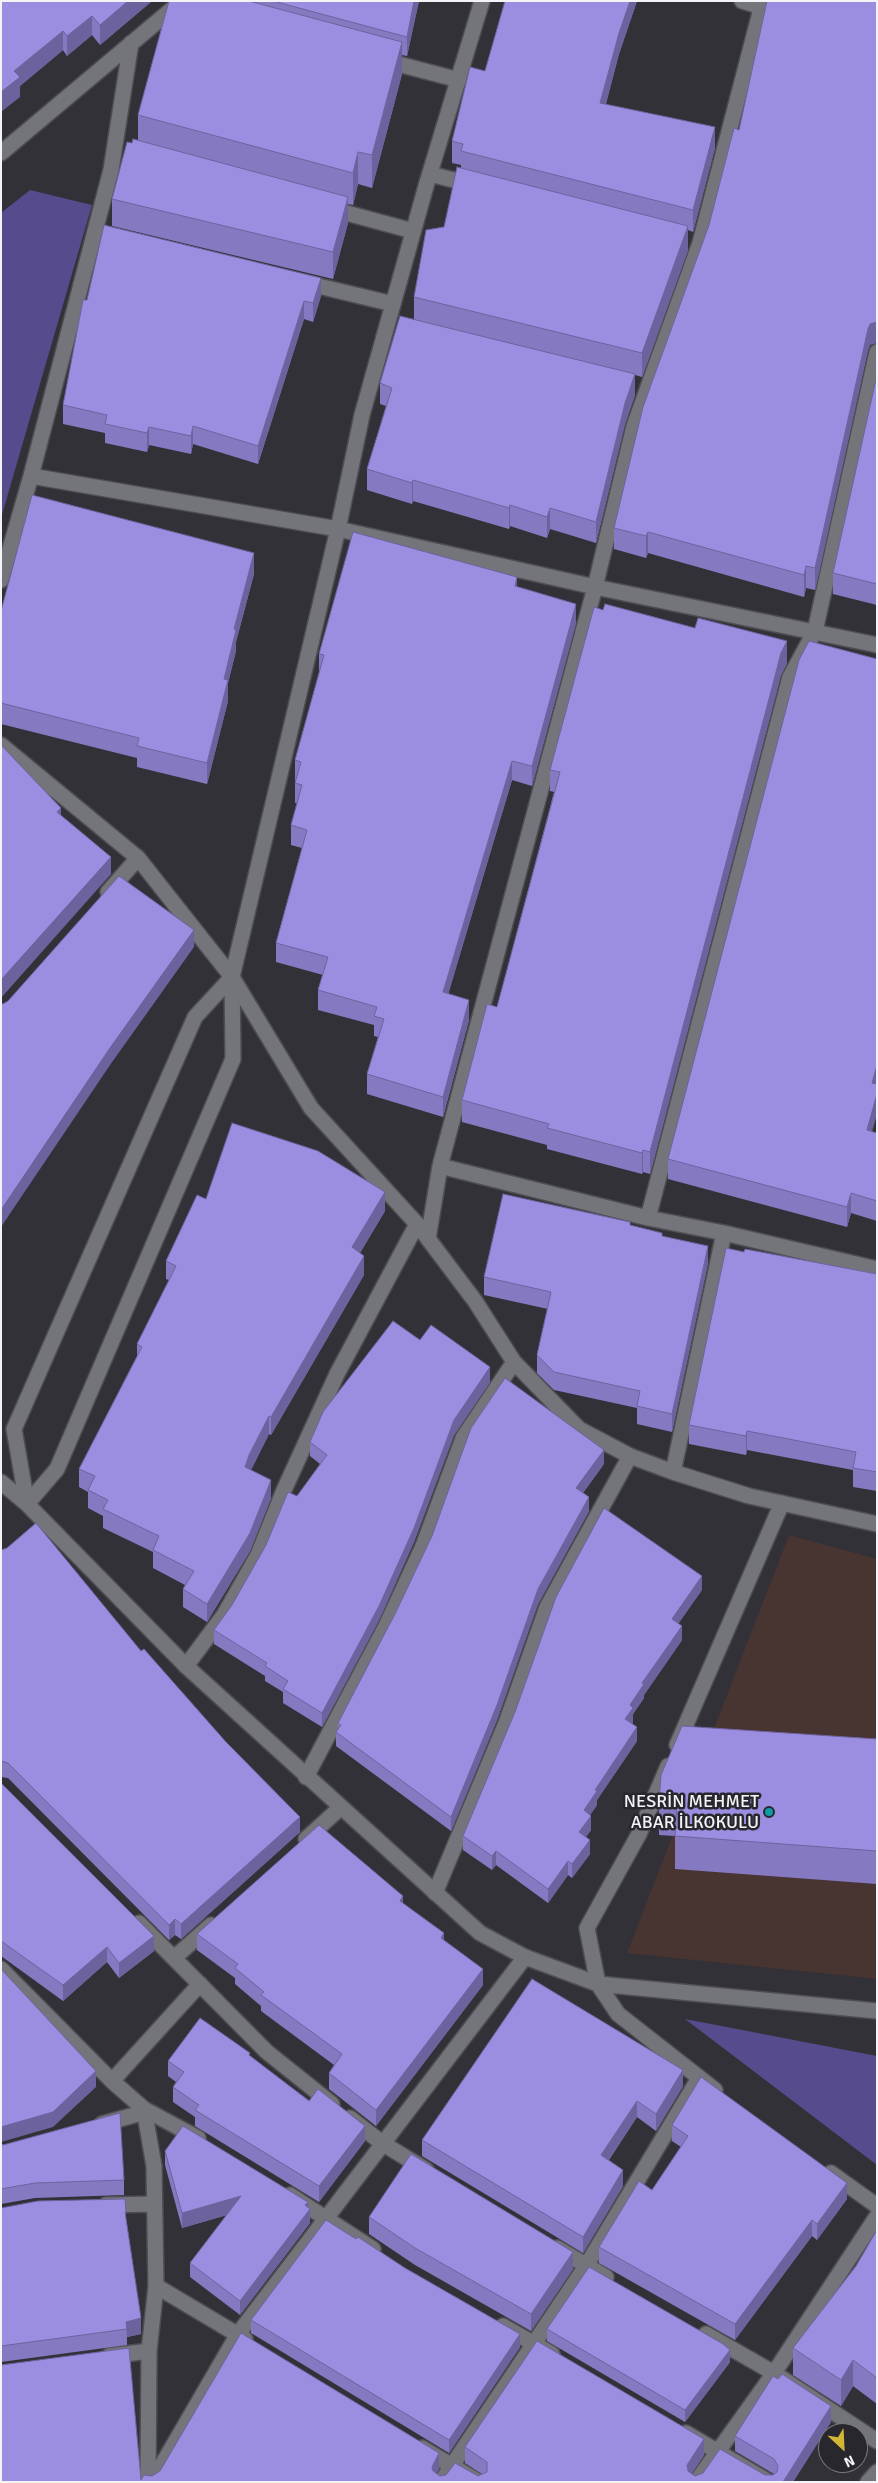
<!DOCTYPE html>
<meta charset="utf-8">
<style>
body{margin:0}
#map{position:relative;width:878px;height:2483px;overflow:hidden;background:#323137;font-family:Signika,sans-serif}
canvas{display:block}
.frame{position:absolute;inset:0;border:2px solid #f4f4f8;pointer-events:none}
.north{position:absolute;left:818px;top:2423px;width:50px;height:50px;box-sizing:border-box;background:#28272d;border:1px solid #7a797e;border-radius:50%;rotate:155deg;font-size:14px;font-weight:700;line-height:20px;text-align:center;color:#f4f4f8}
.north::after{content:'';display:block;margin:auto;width:18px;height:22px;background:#d2b735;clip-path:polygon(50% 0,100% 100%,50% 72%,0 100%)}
</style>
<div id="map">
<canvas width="878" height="2483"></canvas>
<div class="frame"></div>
<div class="north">N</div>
</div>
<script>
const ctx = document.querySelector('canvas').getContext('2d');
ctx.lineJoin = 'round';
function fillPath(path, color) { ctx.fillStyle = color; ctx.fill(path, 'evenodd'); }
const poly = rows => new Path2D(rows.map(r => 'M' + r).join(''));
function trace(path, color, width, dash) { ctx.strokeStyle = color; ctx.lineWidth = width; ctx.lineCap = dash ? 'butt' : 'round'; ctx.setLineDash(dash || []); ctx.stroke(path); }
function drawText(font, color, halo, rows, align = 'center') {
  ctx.font = font + ' Signika,sans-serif'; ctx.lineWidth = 5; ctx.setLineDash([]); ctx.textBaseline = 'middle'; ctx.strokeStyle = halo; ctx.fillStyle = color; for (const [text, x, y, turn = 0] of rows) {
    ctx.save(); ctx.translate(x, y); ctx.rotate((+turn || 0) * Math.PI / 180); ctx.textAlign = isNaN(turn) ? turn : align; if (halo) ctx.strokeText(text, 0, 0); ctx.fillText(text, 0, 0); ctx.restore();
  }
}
const education = poly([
 [789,1535,877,1559,877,1979,627,1953]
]);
const green = poly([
 [30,190,92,205,1,518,1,213],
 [685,2019,877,2056,877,2165]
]);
const minor = poly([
 [742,1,762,7],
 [383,60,459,80],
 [1,153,177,5],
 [430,174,473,185],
 [328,208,413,231],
 [302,282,393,304],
 [31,476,338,529,595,587,877,645],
 [1,580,31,476,111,170,131,43],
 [1,745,138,858,232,977,311,1108,417,1224,475,1301,514,1362,579,1429,630,1456,673,1472,749,1496,877,1524],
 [108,892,138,858],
 [440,1166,648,1218,724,1233,877,1269],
 [648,1218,790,677,815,631,877,352],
 [428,1239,440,1166,595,587,634,426,700,243,763,1],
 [673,1472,724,1233],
 [186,1666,224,1615,258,1555,284,1490,337,1374,417,1224],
 [677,1745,782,1503],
 [306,1777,387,1624,423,1546,463,1438,514,1362],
 [306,1839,340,1808],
 [435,1893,506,1723,547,1607,630,1456],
 [139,1923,267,2052,332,2104],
 [174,1958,211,1925],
 [1,1969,112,2081],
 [598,1984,587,1928,639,1834,668,1766],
 [144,2109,198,2138],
 [350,2118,382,2143,426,2170],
 [102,2124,145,2112],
 [290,2195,373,2249],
 [106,2205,154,2204],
 [557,2248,606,2277],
 [156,2286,245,2339],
 [503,2326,552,2354],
 [706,2334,774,2373,877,2441],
 [109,2356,149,2351],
 [686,2433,769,2482],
 [422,2448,479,2482],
 [148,2482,149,2351,156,2286,154,2166,144,2109,112,2081,200,1984],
 [152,2482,238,2334,525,1957],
 [441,2482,586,2266,699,2078],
 [696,2482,774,2373,877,2216]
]);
const tertiary = poly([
 [1,1482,27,1504,186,1666,480,1933,525,1957,598,1984,877,2011],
 [27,1504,57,1469,233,1059,232,977,338,529,362,415,426,186,482,1],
 [27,1504,14,1429,195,1017,232,977],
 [598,1984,618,2014,715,2090],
 [831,2173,877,2206],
 [868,2482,877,2472]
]);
const wall = poly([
 [1,1,152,1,100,45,92,35,67,56,63,50,20,86,20,97],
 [169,1,419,1,407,56,402,55,402,74,372,188,358,184,353,205,348,204,348,223,333,279,112,226,112,199,132,143,138,140,138,115],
 [505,1,637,1,619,54,606,104,715,148,693,232,688,230,688,250,642,377,635,375,635,395,625,424,596,543,550,529,547,538,510,526,509,529,413,501,412,504,367,490,367,469,386,406,380,404,380,383,414,319,414,297,444,227,461,168,461,165,452,163,452,141,485,71],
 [739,130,870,345,868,350,815,590,806,588,804,597,648,553,646,558,614,549,614,528],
 [321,296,313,322,304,319,258,464,193,444,191,454,149,445,147,452,105,443,105,433,63,424,63,405,87,300],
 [877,375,877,605,833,594,833,573],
 [254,574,236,642,236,651,228,683,228,701,207,784,137,767,137,758,1,724,1,611],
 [517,587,576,623,532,786,512,780,448,994,469,1020,443,1117,367,1094,367,1074,378,1037,374,1036,374,1025,318,1010,318,990,323,975,276,962,276,943,302,848,291,845,291,825,297,803,295,803,295,783,296,780,295,780,295,760,319,673,319,654],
 [787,663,781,675,650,1174,643,1172,642,1174,547,1149,547,1145,462,1122,462,1100,497,1007,554,792,550,791,550,770],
 [872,1132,877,1133,877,1221,851,1213,847,1227,668,1179,668,1159],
 [206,1199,385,1211,360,1253,364,1275,271,1435,269,1434,251,1470,271,1498,250,1551,207,1622,183,1607,183,1589,185,1585,153,1568,153,1552,103,1528,103,1516,88,1508,88,1492,79,1487,79,1469,137,1356,137,1344,169,1280,166,1279,166,1261],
 [630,1225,662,1236,708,1263,672,1432,637,1424,637,1408,554,1390,537,1373,537,1355,548,1309,484,1295,484,1277],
 [744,1252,877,1274,877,1491,853,1487,853,1470,747,1450,746,1455,689,1444,689,1425],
 [420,1340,490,1382,454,1435,414,1542,379,1620,322,1727,283,1703,283,1692,265,1681,265,1676,214,1644,214,1630,232,1605,297,1496,320,1464,310,1456,310,1442],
 [604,1464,583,1493,589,1511,538,1604,497,1720,451,1831,336,1746,336,1732,338,1729,338,1723],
 [1,1550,141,1651,300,1832,181,1939,175,1935,169,1940,8,1778,1,1777],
 [702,1590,678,1623,682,1640,644,1695,644,1698,633,1714,633,1722,632,1724,637,1741,597,1800,597,1805,590,1815,591,1830,586,1837,590,1854,572,1878,568,1875,548,1903,496,1865,492,1870,463,1850,463,1836],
 [877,1739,877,1884,675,1869,675,1836,659,1835,659,1803],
 [1,1783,154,1951,119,1978,107,1962,63,2001,1,1956],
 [403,1903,444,1941,483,1985,376,2126,329,2089,329,2073,334,2065,261,2011,261,2006,235,1984,235,1978,197,1950,197,1934],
 [250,2057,365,2141,319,2202,195,2126,195,2117,173,2102,173,2087,176,2082,168,2076,168,2061],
 [683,2086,656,2131,637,2117,609,2160,623,2186,583,2253,422,2156,422,2140],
 [672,2125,847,2199,817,2240,812,2236,735,2340,599,2263,599,2247,652,2190,681,2147,672,2141],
 [1,2144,124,2180,124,2195,35,2198,1,2204],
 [165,2151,308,2207,310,2223,240,2315,190,2277,190,2263,227,2215,182,2228,165,2165],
 [125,2199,126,2222,141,2334,127,2337,127,2345,1,2362,1,2208],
 [369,2217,573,2269,531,2331,415,2265,369,2234],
 [877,2230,877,2404,853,2386,841,2406,793,2375,793,2348,856,2266],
 [251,2320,520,2347,449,2453,251,2333],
 [547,2329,730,2362,685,2422,547,2341],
 [831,2422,793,2482,141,2480,152,2476,439,2469,436,2473,440,2476,478,2476,482,2474,465,2463,465,2447,704,2455,691,2474,695,2476,773,2475,774,2474,735,2451,735,2436]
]);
const shadedWall = poly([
 [128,1,152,1,100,45,100,25],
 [414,1,419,1,407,56,407,37],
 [630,1,637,1,619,54,600,125,600,103,619,33],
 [92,16,92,35,67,56,67,36],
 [63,31,63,50,20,86,20,97,1,112,1,92,14,71],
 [402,42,402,74,372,188,372,155],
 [715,127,715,148,693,232,693,210],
 [358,152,358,184,353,205,353,173],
 [348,197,348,223,333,279,333,252],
 [688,226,688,250,642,377,642,353],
 [321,278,321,296,313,322,313,303],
 [304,301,304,319,258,464,258,446],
 [877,322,877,343,870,345,868,350,815,590,815,568,868,329,870,324],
 [635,374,635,395,625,424,596,543,596,522,625,403],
 [193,426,193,444,191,454,191,436],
 [149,427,149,445,147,452,147,433],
 [413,480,413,501,412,504,412,483],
 [510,505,510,526,509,529,509,508],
 [550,508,550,529,547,538,547,517],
 [648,532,648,553,646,558,646,536],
 [254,553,254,574,236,642,236,651,228,683,228,701,207,784,207,763,224,679,234,629],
 [806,566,806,588,804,597,804,575],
 [517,577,517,597,515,586],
 [576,604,576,623,532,786,532,766],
 [787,641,787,663,781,675,650,1174,650,1152,781,653],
 [512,761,512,780,443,1012,443,992],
 [61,808,61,825,57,812],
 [111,857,111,874,1,998,1,980],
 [194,930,194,947,110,1065,1,1227,1,1210,110,1048],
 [469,1000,469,1020,443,1117,443,1097],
 [877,1065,877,1085,872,1083],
 [877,1094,877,1114,867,1150,867,1130],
 [643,1150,643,1172,642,1174,642,1153],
 [385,1192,385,1211,352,1266,352,1247],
 [851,1193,851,1213,847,1227,847,1207],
 [708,1246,708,1263,672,1432,672,1414],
 [364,1256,364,1275,271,1435,271,1417],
 [490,1367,490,1382,454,1435,414,1542,379,1620,322,1727,322,1713,454,1420],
 [269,1416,269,1434,249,1474,245,1467,249,1455],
 [747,1431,747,1450,746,1455,746,1436],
 [604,1450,604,1464,576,1502,576,1488],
 [271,1480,271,1498,250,1551,207,1622,207,1604],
 [589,1497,589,1511,538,1604,497,1720,451,1831,451,1817,538,1589],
 [702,1576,702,1590,672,1633,672,1619],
 [682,1626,682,1640,644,1695,644,1698,633,1714,633,1722,625,1733,625,1719,630,1705,642,1683],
 [637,1727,637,1741,597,1800,597,1805,584,1824,584,1810,595,1790],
 [591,1816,591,1830,579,1846,579,1832],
 [300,1817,300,1832,181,1939,181,1924],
 [590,1840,590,1854,572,1878,572,1864],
 [496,1851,496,1865,492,1870,492,1856],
 [568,1861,568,1875,548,1903,548,1889],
 [403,1896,403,1912,400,1901],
 [175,1919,175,1935,169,1940,169,1925],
 [444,1933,444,1949,441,1938],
 [154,1936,154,1951,119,1978,119,1963],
 [107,1947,107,1962,63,2001,63,1985],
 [483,1969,483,1985,376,2126,376,2110],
 [683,2070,683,2086,656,2131,656,2114],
 [96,2071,96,2087,53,2127,1,2142,1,2127],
 [637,2101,637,2117,601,2171,601,2155],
 [365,2126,365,2141,319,2202,319,2186],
 [623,2170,623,2186,583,2253,583,2237],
 [847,2183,847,2199,817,2240,817,2224],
 [241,2196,241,2211,182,2228,182,2213],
 [308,2202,308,2212,310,2209,310,2223,240,2315,240,2301],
 [812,2220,812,2236,735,2340,735,2324],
 [573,2252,573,2269,531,2331,531,2314],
 [141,2318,141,2334,127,2337,126,2322],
 [520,2334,520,2347,449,2453,449,2440],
 [730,2350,730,2362,685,2422,685,2410],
 [853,2360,853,2386,841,2406,841,2380],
 [831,2406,831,2422,793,2482,783,2482],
 [704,2439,704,2455,687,2481,687,2465],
 [439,2453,439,2469,432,2482,432,2467]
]);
const building = poly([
 [1,1,128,1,100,25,92,16,67,36,63,31,14,71,20,77,1,92,1,1],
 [169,1,249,1,402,42,372,155,358,152,353,173,138,115,169,1],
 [273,1,414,1,407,37,273,1],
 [505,1,630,1,619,33,600,103,715,127,693,210,461,151,463,144,452,141,470,67,485,71,505,1],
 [767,1,877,1,877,322,870,324,868,329,815,568,806,566,804,575,648,532,646,536,614,528,643,407,709,225,734,128,739,130,767,1],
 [133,139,348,197,333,252,112,199,127,142,132,143,133,139],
 [457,167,688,226,642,353,414,297,426,230,444,227,457,167],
 [104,225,321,278,313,303,304,301,258,446,193,426,191,436,149,427,147,433,105,424,107,415,63,405,83,300,87,300,104,225],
 [400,316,635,374,625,403,596,522,550,508,547,517,510,505,509,508,413,480,412,483,367,469,392,388,380,383,400,316],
 [877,375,877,584,833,573,877,375],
 [32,495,254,553,234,629,236,630,224,679,228,680,207,763,137,746,139,738,1,703,1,611,32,495],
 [353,532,517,577,515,586,576,604,532,766,512,761,443,992,469,1000,443,1097,367,1074,384,1019,374,1016,377,1007,318,990,328,957,276,943,307,830,291,825,302,785,295,783,301,762,295,760,324,655,319,654,353,532],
 [605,604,695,628,698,618,787,641,781,653,650,1152,643,1150,642,1153,547,1128,549,1124,462,1100,487,1004,497,1007,560,772,550,770,594,607,603,610,605,604],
 [809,641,877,659,877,1065,872,1083,877,1084,877,1094,867,1130,877,1133,877,1201,851,1193,847,1207,668,1159,799,660,809,641],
 [1,745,61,808,57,812,111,857,1,980,1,745],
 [119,876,194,930,110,1048,1,1210,1,1003,3,1004,8,1001,119,876],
 [232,1123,318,1151,385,1192,352,1247,364,1256,271,1417,269,1416,249,1455,245,1467,271,1480,250,1533,207,1604,183,1589,194,1571,153,1550,159,1536,103,1509,108,1500,88,1490,95,1476,79,1469,142,1347,137,1344,176,1266,166,1261,197,1195,206,1199,232,1123],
 [503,1194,630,1222,630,1225,662,1233,662,1236,708,1246,672,1414,637,1406,640,1391,554,1372,537,1355,551,1292,484,1277,503,1194],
 [726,1248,744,1252,745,1249,877,1274,877,1472,853,1468,856,1452,747,1431,746,1436,689,1425,726,1248],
 [393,1321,420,1340,431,1325,490,1367,454,1420,414,1528,379,1606,322,1713,283,1689,288,1681,265,1666,267,1663,214,1630,232,1605,266,1545,288,1492,297,1496,327,1455,310,1442,323,1412,393,1321],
 [505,1378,604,1450,576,1488,589,1497,538,1589,497,1705,451,1817,336,1732,341,1725,338,1723,395,1614,432,1536,471,1428,505,1378],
 [604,1508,702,1576,672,1619,682,1626,642,1683,644,1684,630,1705,633,1708,625,1719,637,1727,595,1790,597,1791,584,1810,591,1816,579,1832,590,1840,572,1864,568,1861,548,1889,496,1851,492,1856,463,1836,515,1712,556,1597,604,1508],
 [36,1523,141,1651,144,1649,226,1742,300,1817,181,1924,175,1919,169,1925,8,1763,1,1761,1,1550,7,1548,36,1523],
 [682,1726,877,1739,877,1851,675,1836,677,1804,659,1803,661,1775,682,1726],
 [1,1783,154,1936,119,1963,107,1947,63,1985,1,1941,1,1783],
 [319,1825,403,1896,400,1901,444,1933,441,1938,483,1969,376,2110,329,2073,342,2054,261,1995,264,1992,235,1968,238,1964,197,1934,319,1825],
 [1,1969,96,2071,53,2112,1,2127,1,1969],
 [532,1979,683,2070,656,2114,637,2101,601,2155,623,2170,583,2237,422,2140,532,1979],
 [200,2018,250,2053,249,2055,309,2101,318,2089,365,2126,319,2186,195,2110,199,2105,173,2087,184,2072,168,2061,200,2018],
 [701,2077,847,2183,817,2224,812,2220,735,2324,599,2247,639,2181,652,2190,688,2136,672,2125,701,2077],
 [120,2113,124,2180,35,2183,1,2189,1,2144,3,2145,120,2113],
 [183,2126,308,2202,305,2205,310,2209,240,2301,190,2263,241,2196,182,2213,165,2151,183,2126],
 [411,2154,573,2252,531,2314,415,2248,369,2217,411,2154],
 [125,2199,126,2213,125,2212,141,2318,126,2322,127,2329,1,2346,1,2208,38,2201,125,2199],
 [326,2220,356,2239,358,2237,405,2268,520,2334,449,2440,251,2320,326,2220],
 [877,2230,877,2378,853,2360,841,2380,793,2348,856,2266,877,2230],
 [589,2267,723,2344,730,2350,685,2410,547,2329,589,2267],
 [241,2333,439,2453,432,2467,433,2471,440,2476,446,2475,455,2463,478,2476,487,2472,487,2462,465,2447,537,2341,704,2439,687,2465,688,2471,695,2476,703,2473,720,2449,765,2475,773,2475,777,2472,778,2466,774,2459,735,2436,773,2376,778,2379,782,2374,831,2406,783,2482,1,2482,1,2365,129,2348,141,2480,144,2475,152,2476,160,2471,241,2333]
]);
const markers = [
 [769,1812,5,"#0f9aa8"]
];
const poiNames = [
 ["NESRİN MEHMET",759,1802],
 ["ABAR İLKOKULU",759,1823]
];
fillPath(education, '#483431');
fillPath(green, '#564b8d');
trace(minor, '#4e4e52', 18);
trace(tertiary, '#4e4e52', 18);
trace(minor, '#74747b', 15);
trace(tertiary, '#74747b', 15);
fillPath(wall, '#857ac2');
fillPath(shadedWall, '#6c639e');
fillPath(building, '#9b8ee1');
trace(building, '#6c639e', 1);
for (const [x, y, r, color] of markers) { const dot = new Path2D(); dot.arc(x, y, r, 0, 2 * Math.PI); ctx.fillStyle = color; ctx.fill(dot); trace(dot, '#28272d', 2); }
drawText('18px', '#f4f4f8', '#28272d', poiNames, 'right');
</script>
